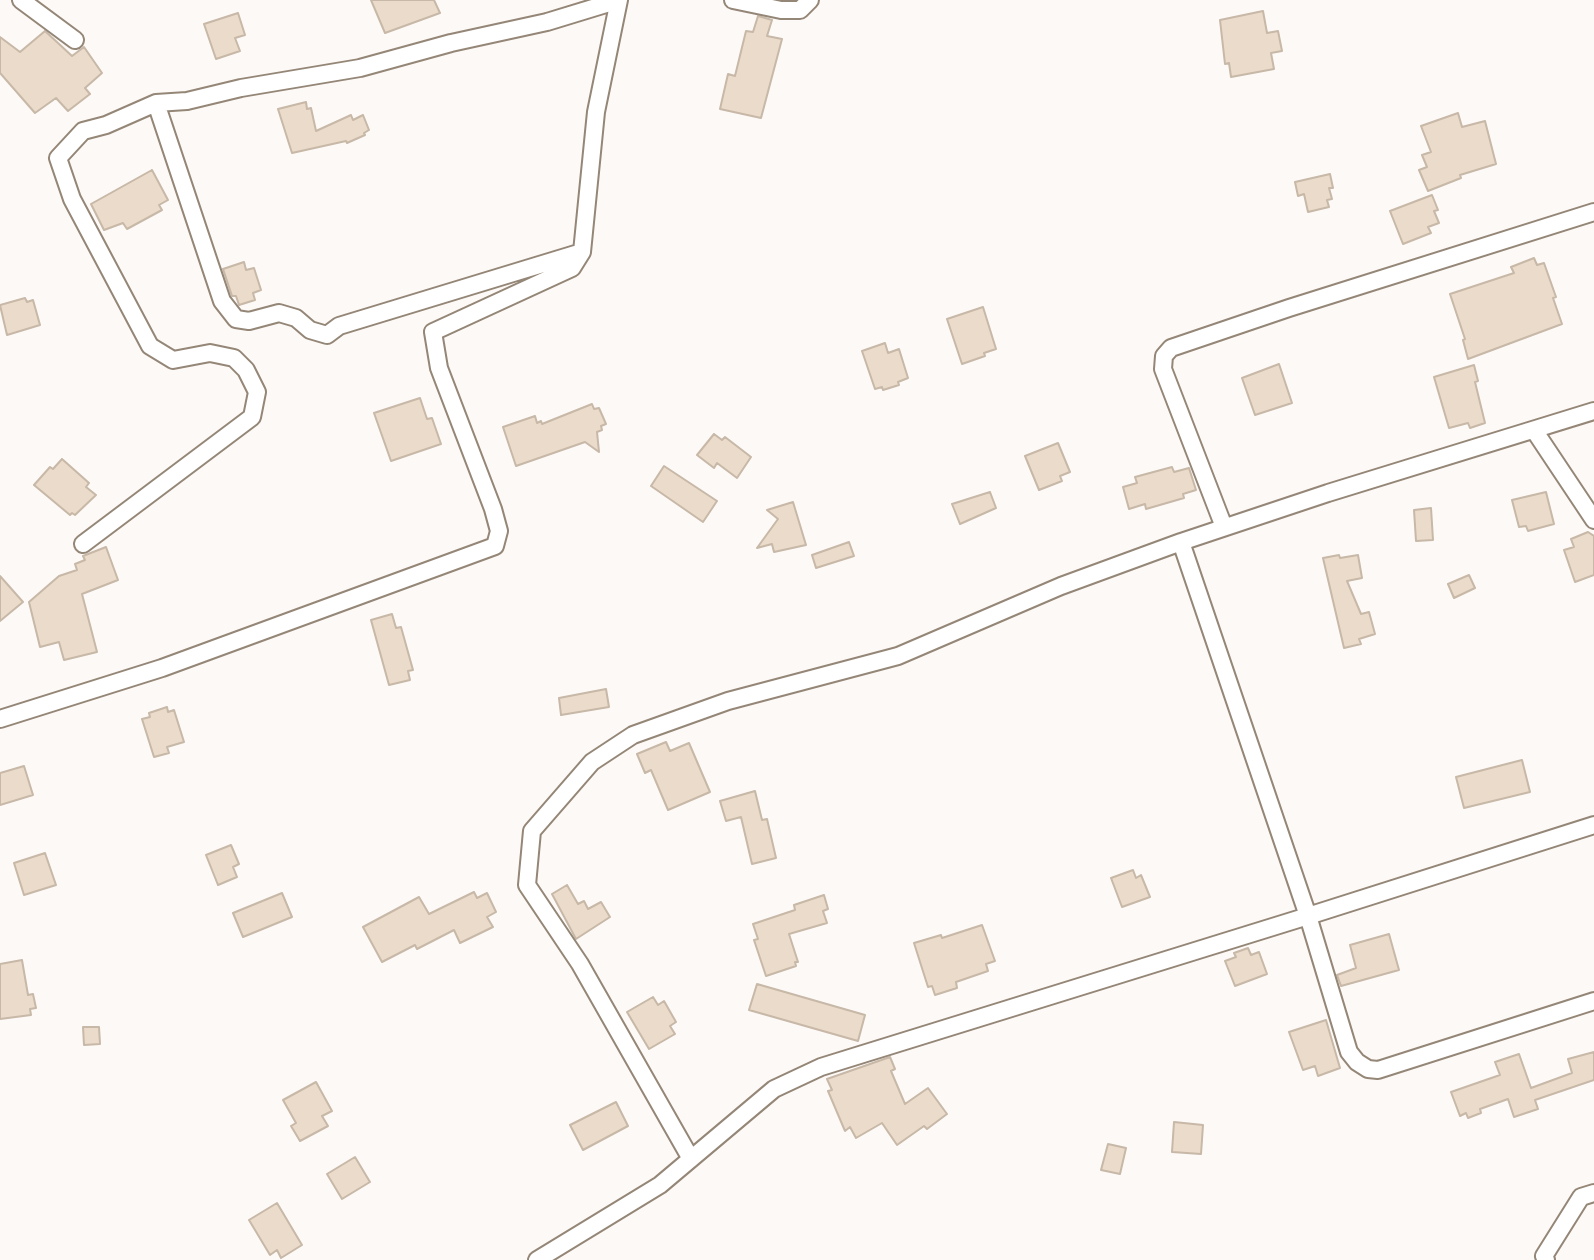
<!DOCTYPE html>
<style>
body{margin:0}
canvas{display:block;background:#fdf9f6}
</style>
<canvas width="1594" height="1260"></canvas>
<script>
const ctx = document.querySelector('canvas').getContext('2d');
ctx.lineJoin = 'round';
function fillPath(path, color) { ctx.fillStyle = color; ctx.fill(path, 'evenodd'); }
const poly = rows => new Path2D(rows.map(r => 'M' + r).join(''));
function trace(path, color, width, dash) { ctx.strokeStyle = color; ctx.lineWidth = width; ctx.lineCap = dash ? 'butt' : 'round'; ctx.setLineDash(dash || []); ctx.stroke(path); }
const building = poly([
 [371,0,434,0,440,13,385,33,371,0],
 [1263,11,1267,33,1278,31,1282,51,1271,53,1274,69,1231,77,1229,63,1225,64,1220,20,1263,11],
 [238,13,245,35,235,38,240,51,216,59,204,24,238,13],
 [758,16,772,20,767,36,782,39,761,118,720,109,728,74,735,76,746,31,753,32,758,16],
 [45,31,72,56,84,47,102,73,85,88,90,94,68,111,56,98,35,113,0,73,0,37,20,52,45,31],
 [306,102,307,109,311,108,316,131,351,115,353,120,363,115,369,130,364,133,365,135,347,143,346,141,292,153,278,109,306,102],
 [1458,113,1462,127,1485,121,1496,164,1460,175,1461,178,1428,191,1419,170,1427,167,1422,155,1431,152,1421,126,1458,113],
 [152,170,168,200,159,205,162,210,127,229,123,223,104,230,91,204,152,170],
 [1330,174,1333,188,1329,188,1332,199,1327,200,1329,207,1308,212,1304,194,1298,196,1295,182,1330,174],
 [1432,195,1438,210,1434,211,1439,223,1428,227,1431,233,1403,244,1390,211,1432,195],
 [1534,258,1537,265,1544,263,1556,297,1553,298,1562,324,1468,359,1463,340,1465,339,1450,294,1514,273,1511,267,1534,258],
 [244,262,246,270,254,268,261,290,253,293,255,300,239,305,236,296,232,296,223,269,244,262],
 [25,298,27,302,33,300,40,325,7,335,0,305,25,298],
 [983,307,996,349,984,353,985,356,962,364,947,319,983,307],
 [885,343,888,353,899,349,908,378,898,382,899,385,883,390,882,387,875,389,862,351,885,343],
 [1279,364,1292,403,1255,415,1242,378,1279,364],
 [1474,365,1478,381,1475,382,1485,423,1470,428,1468,423,1449,428,1434,377,1474,365],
 [420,398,427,419,432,418,441,444,391,461,374,413,420,398],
 [592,404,594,409,599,408,606,424,601,426,602,430,597,432,599,452,585,442,516,466,503,427,535,416,537,423,541,421,542,424,592,404],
 [714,434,722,440,725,437,751,457,737,478,717,463,714,468,697,455,714,434],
 [1058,443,1070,472,1060,476,1062,481,1039,490,1025,456,1058,443],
 [62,459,89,483,86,487,96,495,75,515,72,513,70,515,34,485,50,467,53,469,62,459],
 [664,466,717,501,703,522,651,486,664,466],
 [1172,467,1174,472,1189,468,1196,490,1183,494,1184,498,1146,509,1145,504,1129,509,1123,487,1137,483,1135,477,1172,467],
 [990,492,996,508,960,524,952,504,990,492],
 [1546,492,1554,524,1528,531,1526,526,1519,527,1512,500,1546,492],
 [793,502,806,545,774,552,772,544,757,548,778,519,767,510,793,502],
 [1431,508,1433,540,1416,541,1414,510,1431,508],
 [1588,532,1594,536,1594,575,1575,582,1564,550,1574,547,1571,539,1588,532],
 [849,542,854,556,816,568,812,555,849,542],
 [106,547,118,580,82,594,97,652,64,660,59,642,40,647,29,602,59,576,77,570,75,564,85,560,83,556,106,547],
 [1339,555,1340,558,1358,555,1362,578,1347,581,1361,614,1369,612,1375,634,1359,639,1361,644,1344,648,1323,558,1339,555],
 [1469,575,1475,588,1454,598,1448,584,1469,575],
 [0,576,23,602,0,621,0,576],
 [392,614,396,628,401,627,413,670,408,671,410,680,389,685,371,620,392,614],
 [606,689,609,707,561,715,559,698,606,689],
 [167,707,168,712,174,710,184,742,167,747,169,753,154,757,142,719,150,717,149,713,167,707],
 [666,742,670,751,689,743,710,792,668,810,651,770,645,773,637,754,666,742],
 [1522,760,1530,792,1464,808,1456,777,1522,760],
 [24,766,33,795,0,805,0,773,24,766],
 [755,791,762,820,767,819,776,858,752,864,741,817,726,821,720,801,755,791],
 [231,845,239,864,233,867,237,877,218,885,206,855,231,845],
 [45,853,56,885,24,895,14,863,45,853],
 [1133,870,1136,878,1141,875,1150,897,1122,907,1111,878,1133,870],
 [567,885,578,904,584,901,588,909,601,902,610,917,576,939,552,894,567,885],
 [474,892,477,898,487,893,496,912,487,917,493,927,460,943,454,930,417,949,415,945,382,962,363,927,419,897,429,914,474,892],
 [282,893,292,917,243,937,233,913,282,893],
 [824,895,828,909,823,911,827,923,789,934,798,962,795,962,796,966,766,976,754,940,758,939,753,924,795,910,794,905,824,895],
 [982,925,995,961,986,964,988,971,956,982,957,988,935,995,932,986,928,987,914,943,941,935,942,938,982,925],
 [1389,934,1399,970,1341,986,1337,975,1356,968,1350,945,1389,934],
 [1248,948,1251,955,1259,952,1267,974,1235,986,1225,961,1236,957,1234,953,1248,948],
 [22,960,28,995,33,994,36,1008,30,1009,31,1015,0,1019,0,964,22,960],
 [757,984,865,1015,858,1041,749,1010,757,984],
 [653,997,658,1005,664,1001,676,1022,670,1026,675,1034,649,1049,627,1012,653,997],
 [1326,1020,1340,1068,1318,1076,1315,1066,1303,1070,1289,1032,1326,1020],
 [83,1027,99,1027,100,1044,84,1045,83,1027],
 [1594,1052,1594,1080,1535,1100,1538,1109,1514,1117,1508,1099,1480,1109,1481,1113,1468,1118,1466,1113,1460,1116,1451,1092,1500,1075,1495,1062,1519,1054,1531,1088,1572,1073,1568,1059,1594,1052],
 [890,1057,895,1069,891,1071,905,1104,928,1088,947,1114,927,1129,924,1126,897,1145,882,1123,856,1138,850,1127,845,1131,828,1091,832,1090,827,1079,890,1057],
 [316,1082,332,1111,322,1116,328,1126,300,1141,291,1126,296,1123,283,1100,316,1082],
 [616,1102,628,1126,583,1150,570,1125,616,1102],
 [1174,1122,1203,1125,1201,1154,1172,1152,1174,1122],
 [1108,1144,1126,1148,1120,1174,1101,1170,1108,1144],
 [355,1157,370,1182,342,1199,327,1174,355,1157],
 [277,1203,302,1245,281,1258,277,1250,270,1255,249,1220,277,1203]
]);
const minor = poly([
 [21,0,75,40],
 [733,0,781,10,800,10,810,0],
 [156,103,222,301,236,319,249,321,279,313,296,318,310,330,327,335,339,326,582,252],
 [1534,430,1594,520],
 [1224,527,1163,369,1164,356,1171,348,1289,308,1594,212],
 [1181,542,1308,916,1349,1052,1357,1062,1368,1069,1378,1070,1594,1001],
 [83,544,252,417,257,392,246,370,234,358,210,353,173,360,150,346,72,199,58,158,83,131,106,125,156,103,187,101,241,88,360,68,451,43,547,22,619,0],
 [0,719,162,668,495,546,499,531,493,509,439,368,433,332,572,268,582,252,596,112,619,0],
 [691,1159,580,964,527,885,532,831,592,762,633,735,728,701,898,656,1061,586,1181,542,1328,493,1594,411],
 [537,1260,660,1185,774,1089,821,1067,1308,916,1594,825],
 [1546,1260,1544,1256,1581,1197,1594,1193]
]);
fillPath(building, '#ebdbca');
trace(building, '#c7b8a7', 2);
trace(minor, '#958777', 20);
trace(minor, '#fff', 16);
</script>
